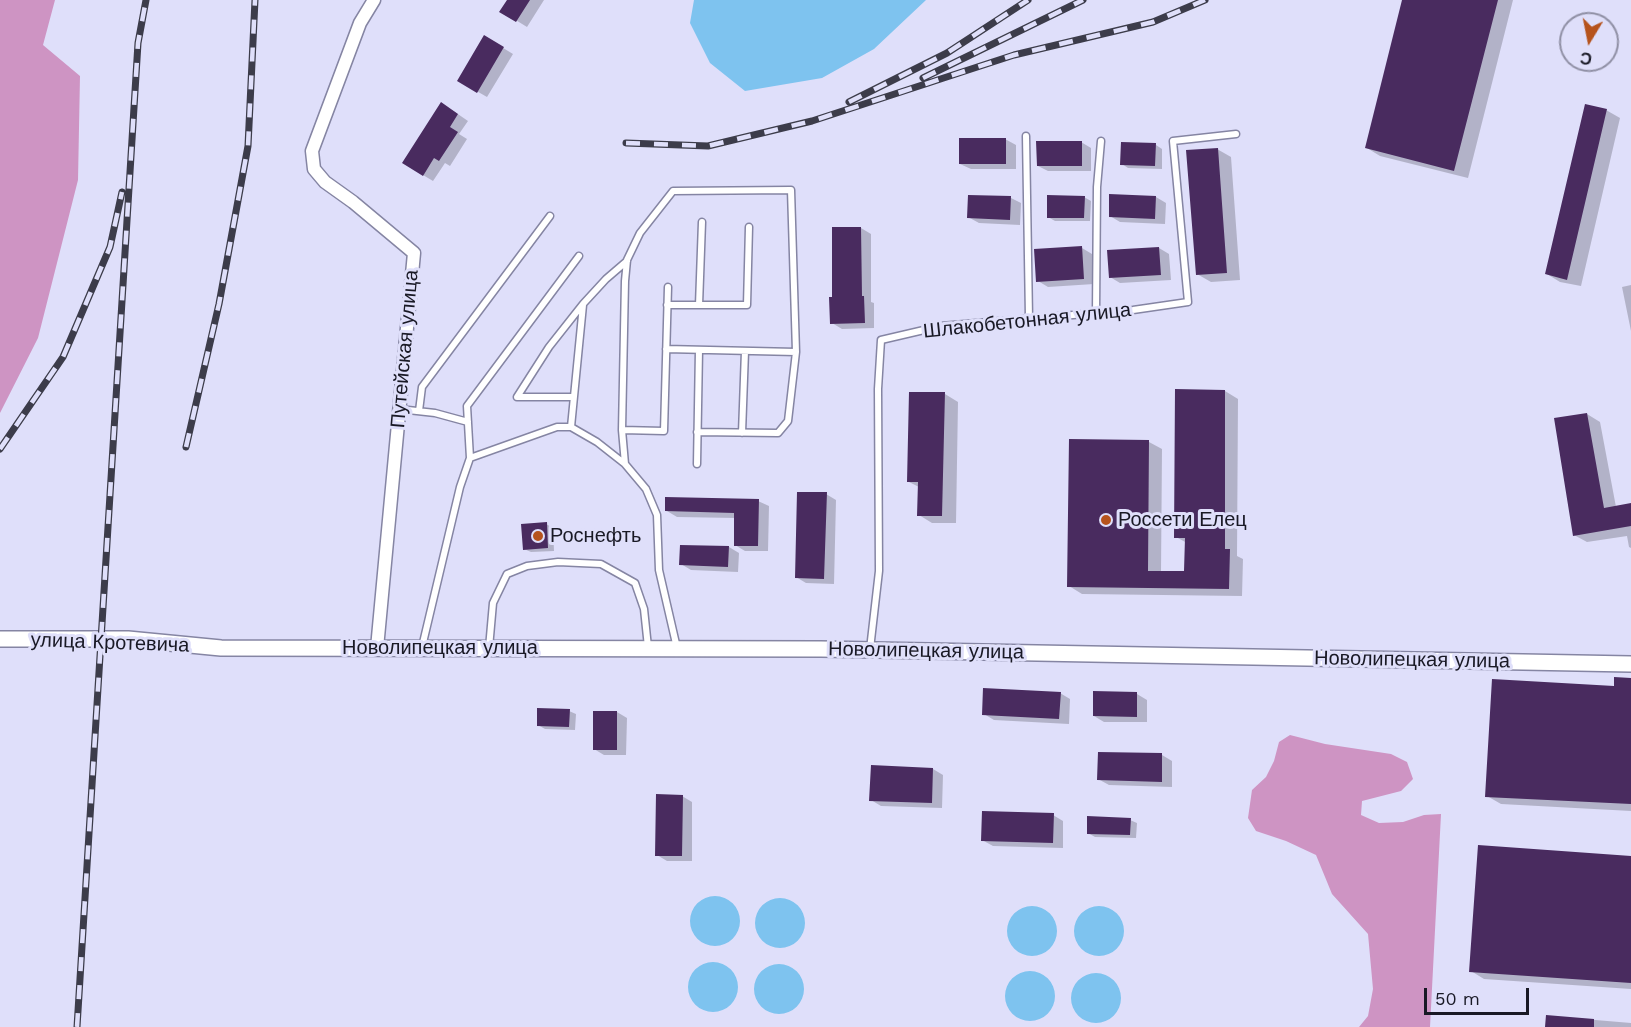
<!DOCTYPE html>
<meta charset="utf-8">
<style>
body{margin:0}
#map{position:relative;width:1631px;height:1027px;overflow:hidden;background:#dfdffa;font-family:"Work Sans",sans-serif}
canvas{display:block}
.north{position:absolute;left:1559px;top:12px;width:60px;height:60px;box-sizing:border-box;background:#dfdffa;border:2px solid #9090a5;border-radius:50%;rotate:190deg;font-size:16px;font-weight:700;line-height:24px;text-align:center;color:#191925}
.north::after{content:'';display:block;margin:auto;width:21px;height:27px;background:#b6531c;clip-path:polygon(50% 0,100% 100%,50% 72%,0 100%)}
.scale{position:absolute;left:1424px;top:988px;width:105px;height:27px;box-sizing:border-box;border:3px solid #191925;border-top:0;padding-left:8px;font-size:18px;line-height:21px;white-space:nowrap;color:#191925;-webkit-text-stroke:4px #dfdffa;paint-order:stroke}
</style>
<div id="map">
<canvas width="1631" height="1027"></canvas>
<div class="north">С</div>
<div class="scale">50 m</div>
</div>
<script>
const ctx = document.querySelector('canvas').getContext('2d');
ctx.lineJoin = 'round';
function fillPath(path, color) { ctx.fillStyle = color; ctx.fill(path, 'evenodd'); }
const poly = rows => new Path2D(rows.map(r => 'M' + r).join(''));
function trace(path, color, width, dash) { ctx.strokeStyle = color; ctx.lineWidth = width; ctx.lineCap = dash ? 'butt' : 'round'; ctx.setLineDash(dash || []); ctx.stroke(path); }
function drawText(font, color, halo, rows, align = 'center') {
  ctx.font = font + ' "Work Sans",sans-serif'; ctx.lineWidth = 6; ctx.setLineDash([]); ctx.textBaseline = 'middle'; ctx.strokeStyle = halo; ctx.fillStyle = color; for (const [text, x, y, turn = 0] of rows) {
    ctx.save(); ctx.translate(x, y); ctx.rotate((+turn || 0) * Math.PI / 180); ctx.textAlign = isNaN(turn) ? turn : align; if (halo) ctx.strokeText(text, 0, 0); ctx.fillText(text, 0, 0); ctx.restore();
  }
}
const forest = poly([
 [0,0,55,0,43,45,80,76,78,180,38,338,0,413],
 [1290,735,1325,744,1391,754,1407,762,1413,779,1401,791,1362,801,1361,815,1379,823,1403,822,1424,815,1441,814,1430,1027,1359,1027,1368,1016,1373,989,1368,934,1332,894,1316,855,1286,841,1256,831,1248,818,1252,790,1266,777,1274,761,1279,742]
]);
const water = poly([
 [694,0,926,0,874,49,822,78,745,91,710,63,690,23],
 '690 921a25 25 0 1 1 50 0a25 25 0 1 1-50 0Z',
 '755 923a25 25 0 1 1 50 0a25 25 0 1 1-50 0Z',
 '1007 931a25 25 0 1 1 50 0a25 25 0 1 1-50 0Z',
 '1074 931a25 25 0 1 1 50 0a25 25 0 1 1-50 0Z',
 '688 987a25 25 0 1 1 50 0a25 25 0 1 1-50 0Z',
 '754 989a25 25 0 1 1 50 0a25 25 0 1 1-50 0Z',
 '1005 996a25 25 0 1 1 50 0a25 25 0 1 1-50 0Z',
 '1071 998a25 25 0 1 1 50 0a25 25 0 1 1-50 0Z'
]);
const shadow = poly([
 [509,0,544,0,527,27,501,11],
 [1404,0,1513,0,1468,178,1380,156,1367,148],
 [485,37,513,54,487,97,459,81],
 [452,110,468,121,459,134,467,139,450,166,445,163,433,181,423,175],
 [1606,110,1620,118,1581,286,1560,282,1547,274],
 [1005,139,1016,145,1016,169,971,169,960,164],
 [1081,142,1091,148,1091,171,1048,171,1038,166],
 [1123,143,1156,145,1162,149,1162,169,1128,168,1122,164],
 [1217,149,1231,157,1240,280,1211,282,1197,274],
 [1084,197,1091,201,1090,221,1055,221,1048,217],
 [1156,197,1166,203,1165,224,1120,222,1110,216],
 [1011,198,1021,203,1020,225,979,223,968,217],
 [861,228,871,234,871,302,874,303,874,328,842,329,832,323,834,299],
 [1082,248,1092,254,1094,284,1048,287,1038,281],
 [1159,248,1169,254,1171,280,1120,283,1110,277],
 [1631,285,1631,331,1622,287],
 [1225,391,1238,399,1237,556,1243,559,1242,596,1082,594,1069,586,1149,442,1162,449,1161,573,1186,573,1187,543,1176,537],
 [945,394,958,402,956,523,932,523,919,515,919,487,909,482],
 [1587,414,1600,422,1616,507,1631,505,1631,548,1629,547,1627,536,1587,542,1574,535],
 [826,494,836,500,834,584,806,583,796,577],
 [758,501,769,506,768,551,745,551,735,545,736,518,677,517,667,511],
 [546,524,553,528,554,551,531,552,524,549],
 [729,547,739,553,738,572,691,570,681,564],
 [1631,680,1631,811,1501,804,1487,796,1615,688],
 [1060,693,1070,699,1069,724,994,720,984,714],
 [1137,694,1147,700,1147,722,1104,722,1094,716],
 [569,711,576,714,575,730,545,729,538,725],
 [617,712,627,718,626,755,604,755,594,749],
 [1099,753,1162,755,1172,761,1172,787,1109,785,1098,779],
 [933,769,943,775,942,808,881,806,871,800],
 [682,796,692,802,692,861,667,861,657,855],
 [1053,815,1063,821,1063,848,993,846,982,840],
 [1130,820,1137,823,1136,838,1095,837,1088,833],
 [1631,857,1631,989,1484,979,1471,971],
 [1548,1016,1631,1023,1631,1027,1547,1027]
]);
const building = poly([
 [507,0,530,0,516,22,499,12],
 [1402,0,1498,0,1454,171,1365,148],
 [484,35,504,47,477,93,457,81],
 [441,102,458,114,450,127,458,132,439,161,434,158,423,176,402,163],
 [1585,104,1607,109,1567,280,1545,274],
 [959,138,1006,138,1006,164,959,164],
 [1036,141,1082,141,1082,166,1037,166],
 [1121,142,1156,143,1155,166,1120,165],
 [1218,148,1227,273,1196,275,1186,150],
 [1109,194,1156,196,1155,219,1109,217],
 [968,195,1011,196,1010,220,967,218],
 [1047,195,1085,196,1084,218,1047,218],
 [832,227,861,227,862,296,864,296,865,323,830,324,829,297,832,297],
 [1082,246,1084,279,1036,282,1034,249],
 [1159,247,1161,275,1109,278,1107,250],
 [1175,389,1225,390,1225,549,1230,549,1229,589,1067,587,1069,439,1149,440,1148,571,1184,571,1185,538,1174,538],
 [909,392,945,392,942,516,917,516,918,482,907,482],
 [1587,413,1604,508,1631,503,1631,526,1573,536,1554,418],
 [797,492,827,492,824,579,795,578],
 [665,497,759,499,758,546,734,546,734,513,665,511],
 [547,522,548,548,523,550,521,524],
 [680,545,729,546,728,567,679,565],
 [1614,677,1631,678,1631,804,1485,797,1492,679,1614,686],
 [983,688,1061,692,1059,719,982,715],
 [1093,691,1137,692,1137,717,1093,716],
 [537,708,570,709,569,727,537,726],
 [593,711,617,711,617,750,593,750],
 [1098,752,1162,753,1162,782,1097,780],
 [871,765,933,768,932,803,869,801],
 [656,794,683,795,682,856,655,856],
 [982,811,1054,813,1053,843,981,841],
 [1087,816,1131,818,1130,835,1087,834],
 [1478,845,1631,856,1631,983,1469,972],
 [1546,1015,1594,1019,1594,1027,1545,1027]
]);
const service = poly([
 [1026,136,1029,318],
 [667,305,747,305,749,227],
 [699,305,702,222],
 [1096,313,1097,187,1101,141],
 [666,349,796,352],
 [573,397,517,397,549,347,583,304,606,279,627,261],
 [399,409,435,413,468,422],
 [419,411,422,387,550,216],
 [571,427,583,305],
 [622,430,664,431,668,287],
 [742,433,745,351],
 [470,458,557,427,571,427,597,442,625,464,646,489,657,515,659,570,677,648],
 [625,464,622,430,625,281,627,260,640,233,673,191,791,190,796,352,788,421,778,433,697,432],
 [697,464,699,350],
 [422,647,460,487,470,458,467,406,579,256],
 [489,648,493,603,507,574,527,566,558,562,601,564,635,583,644,609,648,647],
 [870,649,879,571,878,389,881,340,941,326,1133,310,1188,302,1173,141,1236,134]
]);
const minor = poly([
 [374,0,360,23,312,151,314,169,325,182,353,202,414,253,377,648]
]);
const tertiary = poly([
 [0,639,128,639,221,648,821,649,1631,664]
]);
const rail = poly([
 [923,78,1083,0],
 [849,102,947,53,1028,0],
 [626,143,708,146,812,121,1014,55,1153,22,1205,0],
 [186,447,219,304,248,146,255,0],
 [0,449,63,357,110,247,122,192],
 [77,1027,138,43,146,0]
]);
const markers = [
 [1106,520,6,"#b6531c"],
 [538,536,6,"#b6531c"]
];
const streetNames = [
 ["Шлакобетонная улица",1027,321,-6],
 ["Путейская улица",405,349,-85],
 ["улица Кротевича",110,643,2],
 ["Новолипецкая улица",440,648],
 ["Новолипецкая улица",926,651,1],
 ["Новолипецкая улица",1412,660,1]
];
const poiNames = [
 ["Россети Елец",1118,520],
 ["Роснефть",550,536]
];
fillPath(forest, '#ce94c3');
fillPath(water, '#7ec3ef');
fillPath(shadow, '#0003');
fillPath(building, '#492b5f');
trace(service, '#8585a3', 9);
trace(minor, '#8585a3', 15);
trace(tertiary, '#8585a3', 18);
trace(service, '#fff', 6);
trace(minor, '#fff', 12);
trace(tertiary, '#fff', 15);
trace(rail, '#3c3c4a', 7);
trace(rail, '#dfdffa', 4.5, [14]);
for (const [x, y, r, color] of markers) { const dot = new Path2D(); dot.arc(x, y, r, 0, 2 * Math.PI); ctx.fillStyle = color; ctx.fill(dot); trace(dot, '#dfdffa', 2); }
drawText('20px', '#191925', '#dfdffa', streetNames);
drawText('20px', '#191925', '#dfdffa', poiNames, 'left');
</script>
